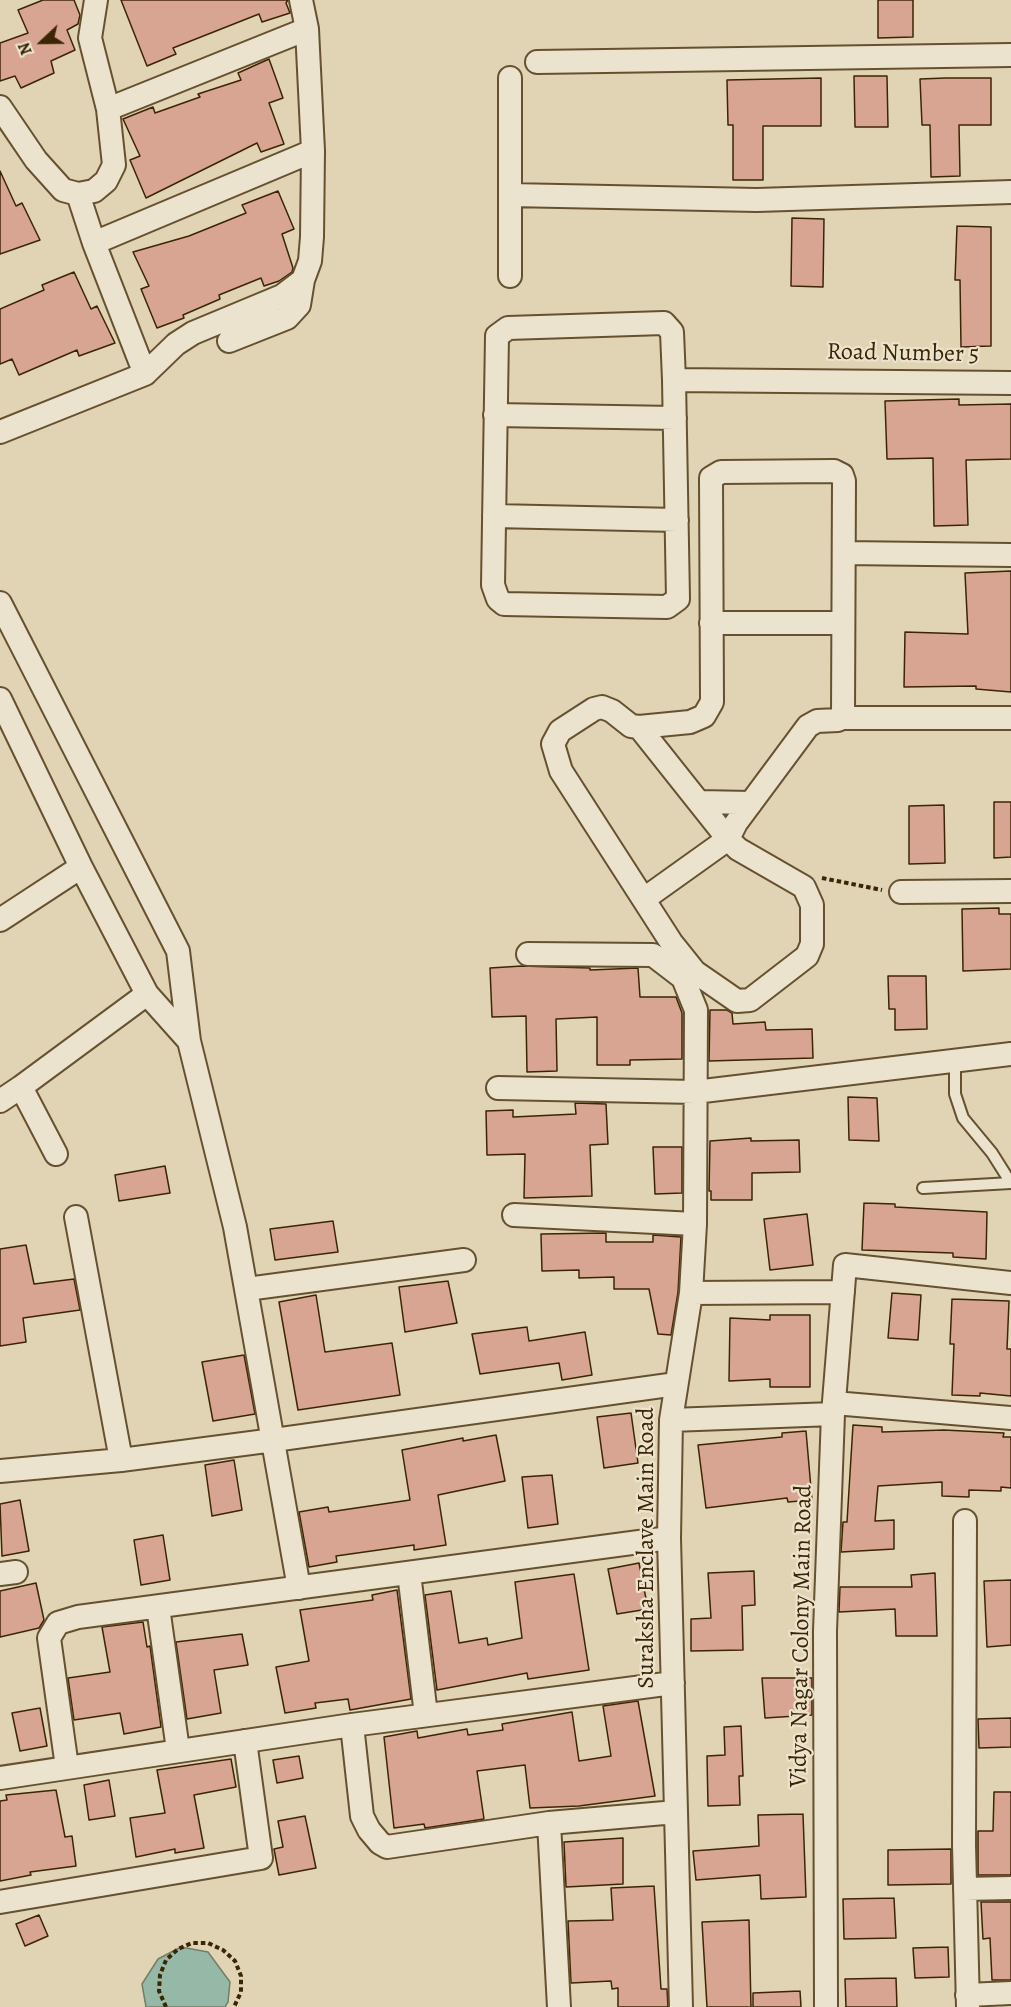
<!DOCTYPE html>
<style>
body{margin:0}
#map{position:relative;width:1011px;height:2007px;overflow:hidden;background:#e0d4b4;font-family:Alegreya,serif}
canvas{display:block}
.north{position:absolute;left:12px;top:12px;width:60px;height:60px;-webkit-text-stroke:4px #ebe3ce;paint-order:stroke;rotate:248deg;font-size:16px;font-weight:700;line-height:24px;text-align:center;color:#3c2503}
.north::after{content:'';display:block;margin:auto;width:21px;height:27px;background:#3c2503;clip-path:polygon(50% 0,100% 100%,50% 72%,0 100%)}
</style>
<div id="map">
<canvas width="1011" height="2007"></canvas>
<div class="north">N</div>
</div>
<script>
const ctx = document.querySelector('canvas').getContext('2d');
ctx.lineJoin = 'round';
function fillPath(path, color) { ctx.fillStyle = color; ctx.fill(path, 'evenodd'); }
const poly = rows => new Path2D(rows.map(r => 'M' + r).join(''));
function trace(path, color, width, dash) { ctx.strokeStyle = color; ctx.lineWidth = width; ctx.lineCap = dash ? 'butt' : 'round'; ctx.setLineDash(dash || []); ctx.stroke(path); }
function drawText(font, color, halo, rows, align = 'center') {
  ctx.font = font + ' Alegreya,serif'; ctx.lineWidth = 4.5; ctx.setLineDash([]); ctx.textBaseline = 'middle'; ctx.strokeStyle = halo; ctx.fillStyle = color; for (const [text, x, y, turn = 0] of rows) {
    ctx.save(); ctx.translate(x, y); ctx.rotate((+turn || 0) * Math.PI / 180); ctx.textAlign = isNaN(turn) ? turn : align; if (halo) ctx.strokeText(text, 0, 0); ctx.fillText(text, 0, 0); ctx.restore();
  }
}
const water = poly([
 [181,1947,208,1952,230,1982,228,2002,225,2007,146,2007,142,1984,158,1959,181,1947]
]);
const building = poly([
 [43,0,74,0,80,15,78,24,67,30,75,50,51,61,54,73,21,88,15,76,0,81,0,43,28,33,18,10,43,0],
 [121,0,288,0,286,3,290,13,262,22,259,14,173,48,176,54,147,66,121,0],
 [878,0,913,0,913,37,878,38,878,0],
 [269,59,283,98,269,103,284,144,261,152,257,143,146,198,130,160,140,156,123,119,153,107,155,113,200,97,198,94,241,80,238,73,269,59],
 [854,76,887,76,888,127,855,127,854,76],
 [821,78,821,126,763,126,763,180,733,180,733,125,728,125,727,80,821,78],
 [946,78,991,78,991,125,959,125,960,176,931,177,930,125,922,125,920,79,946,78],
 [0,171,16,206,22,203,40,240,0,254,0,171],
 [278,191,294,229,282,234,293,268,292,272,279,281,264,286,261,278,219,295,220,299,183,315,184,318,157,328,141,289,149,286,133,252,189,236,246,213,242,205,278,191],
 [792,218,824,219,823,287,791,286,792,218],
 [957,226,991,227,991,346,961,347,960,280,955,280,957,226],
 [74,272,91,309,97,306,115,343,79,356,77,350,19,375,12,359,0,364,0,309,44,290,42,285,74,272],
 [959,399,959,405,1011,404,1011,459,966,460,968,525,934,526,933,458,887,459,885,401,959,399],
 [1011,571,1011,692,976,689,976,686,904,687,905,632,968,634,965,573,1011,571],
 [994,802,1011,802,1011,857,994,858,994,802],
 [944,805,945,863,909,864,909,806,944,805],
 [999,908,999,914,1011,914,1011,969,963,971,962,909,999,908],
 [522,966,590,968,590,970,638,968,640,997,676,997,682,1013,682,1059,630,1060,630,1065,597,1065,597,1017,556,1019,557,1071,527,1072,526,1016,492,1017,490,968,522,966],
 [888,976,926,976,927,1029,895,1030,895,1009,889,1009,888,976],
 [710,1010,727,1010,732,1013,733,1024,765,1022,766,1030,812,1029,813,1058,709,1061,710,1010],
 [848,1097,877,1098,879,1141,849,1140,848,1097],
 [575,1103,606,1104,608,1144,590,1145,592,1196,524,1198,525,1154,487,1155,486,1111,513,1110,513,1117,576,1114,575,1103],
 [751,1138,751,1141,799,1140,800,1172,752,1173,752,1200,711,1200,711,1191,709,1191,710,1141,751,1138],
 [653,1147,682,1147,682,1193,655,1194,653,1147],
 [165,1166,170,1193,119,1201,115,1175,165,1166],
 [864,1203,895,1204,895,1207,987,1212,986,1259,953,1257,953,1253,862,1250,864,1203],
 [807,1214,813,1265,770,1270,764,1219,807,1214],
 [333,1221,338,1252,275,1260,270,1229,333,1221],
 [606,1233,606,1242,653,1242,653,1235,681,1237,678,1292,671,1335,658,1334,649,1289,614,1289,614,1277,579,1278,579,1270,542,1271,541,1234,606,1233],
 [26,1245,34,1284,74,1279,80,1310,23,1318,26,1342,0,1346,0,1249,26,1245],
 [448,1281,457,1323,405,1332,399,1287,448,1281],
 [892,1293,921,1295,918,1340,888,1338,892,1293],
 [316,1295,325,1352,392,1343,400,1395,298,1410,279,1302,316,1295],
 [952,1299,1009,1301,1007,1349,1011,1349,1011,1396,980,1393,980,1396,952,1395,954,1344,950,1344,952,1299],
 [770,1315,810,1315,810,1387,770,1387,770,1379,729,1381,730,1318,770,1320,770,1315],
 [527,1327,529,1341,585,1332,592,1375,562,1380,559,1363,480,1374,472,1334,527,1327],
 [244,1355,255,1414,213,1421,202,1362,244,1355],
 [631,1413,638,1463,604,1468,597,1417,631,1413],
 [853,1425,882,1427,882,1432,944,1430,1004,1433,1003,1437,1011,1437,1011,1488,1001,1487,1001,1491,969,1490,969,1497,942,1496,942,1482,878,1486,875,1521,894,1520,894,1549,841,1552,843,1522,847,1522,853,1425],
 [806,1431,812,1500,788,1502,787,1498,706,1508,698,1445,782,1437,782,1433,806,1431],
 [496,1435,505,1481,438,1495,446,1545,414,1550,414,1545,336,1556,337,1562,309,1567,299,1512,328,1507,329,1512,410,1500,402,1450,463,1438,463,1441,496,1435],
 [234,1460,242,1510,212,1516,205,1465,234,1460],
 [552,1475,558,1524,528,1528,522,1477,552,1475],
 [20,1500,29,1551,2,1556,0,1504,20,1500],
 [163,1535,170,1580,141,1585,134,1540,163,1535],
 [639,1563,648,1609,617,1614,608,1569,639,1563],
 [754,1571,755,1605,742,1606,743,1650,691,1651,691,1619,711,1618,708,1573,754,1571],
 [935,1573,937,1636,896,1636,895,1609,839,1612,840,1587,912,1587,911,1575,935,1573],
 [574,1574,589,1670,528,1679,527,1673,437,1690,425,1595,451,1591,459,1643,487,1638,488,1645,522,1638,515,1582,574,1574],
 [1011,1580,1011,1645,987,1647,984,1581,1011,1580],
 [36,1583,44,1620,39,1628,0,1637,0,1591,36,1583],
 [397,1590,411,1699,350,1710,348,1699,315,1703,316,1708,285,1713,276,1667,309,1661,300,1610,373,1600,372,1595,397,1590],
 [143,1622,147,1647,150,1646,161,1727,124,1734,120,1713,74,1720,68,1678,110,1672,102,1627,143,1622],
 [242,1634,248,1665,214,1670,221,1713,187,1719,176,1642,242,1634],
 [762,1678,812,1678,812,1715,765,1718,762,1678],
 [638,1701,655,1796,579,1806,530,1808,525,1765,477,1771,484,1819,425,1828,424,1824,394,1828,384,1737,417,1731,418,1738,467,1729,468,1735,503,1730,502,1724,572,1712,579,1761,611,1756,603,1706,638,1701],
 [40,1708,47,1746,20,1751,12,1713,40,1708],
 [1011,1718,1011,1747,979,1748,978,1719,1011,1718],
 [741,1726,743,1776,739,1776,740,1805,708,1806,707,1756,725,1755,724,1727,741,1726],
 [299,1756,303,1778,277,1783,273,1760,299,1756],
 [231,1759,236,1787,194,1795,204,1848,175,1853,175,1849,136,1857,130,1818,165,1813,157,1770,231,1759],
 [109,1780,115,1816,89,1820,84,1785,109,1780],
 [56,1790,65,1837,72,1836,76,1866,30,1872,31,1875,0,1881,0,1801,7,1800,6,1795,56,1790],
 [994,1792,1011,1792,1011,1875,978,1875,978,1831,993,1831,994,1792],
 [803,1814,806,1897,761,1899,760,1875,696,1880,693,1851,759,1846,758,1815,803,1814],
 [305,1816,316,1868,279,1875,274,1849,283,1847,278,1821,305,1816],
 [623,1838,623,1884,566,1887,564,1842,623,1838],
 [951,1849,951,1884,888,1885,888,1850,951,1849],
 [654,1886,661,1989,667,1989,668,2007,618,2007,618,1988,612,1989,611,1981,571,1983,568,1921,613,1920,611,1888,654,1886],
 [894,1898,896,1938,844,1939,843,1899,894,1898],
 [981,1902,1011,1902,1011,1980,992,1980,990,1938,983,1939,981,1902],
 [39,1915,48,1936,25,1946,16,1924,39,1915],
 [749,1920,751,2007,707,2007,702,1922,749,1920],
 [948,1947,949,1977,915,1978,913,1948,948,1947],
 [896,1978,897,2007,846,2007,845,1979,896,1978],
 [800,1991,801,2007,753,2007,753,1993,800,1991]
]);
const path = poly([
 [822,878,882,890],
 [166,2007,159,1991,160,1975,166,1960,178,1949,192,1943,208,1943,223,1950,235,1961,241,1976,241,1992,234,2007]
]);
const service = poly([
 [955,1059,955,1094,963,1118,992,1153,1011,1183],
 [923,1188,1011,1183]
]);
const minor = poly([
 [537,62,1011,55],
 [0,107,36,160,63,190,78,194,94,191,106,181,114,165,108,109,90,38,96,0],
 [108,109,307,29],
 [78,194,94,243,313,151],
 [510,195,757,200,1011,192],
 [94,243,145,374],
 [510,276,510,78],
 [229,341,287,318,299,305,303,280],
 [674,380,672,332,664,323,508,328,497,336,493,585,498,599,504,604,667,607,678,599,674,380,1011,383],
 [495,415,675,418],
 [0,432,145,374,176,344,193,333,282,296,303,280,310,261,312,237,313,151,307,29,301,0],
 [834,471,842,475,844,481,843,714,838,720,817,721,808,726,736,823,728,839,738,849,804,887,812,905,812,944,807,956,750,1000,737,1001,695,972,671,942,561,771,553,744,560,731,594,709,602,707,612,711,631,726,639,727,690,722,704,716,712,702,711,478,721,472,834,471],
 [494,516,677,520],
 [844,553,1011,555],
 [0,603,178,951,189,1041,235,1227,299,1588],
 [711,623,843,623],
 [0,699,81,867,147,994,189,1041],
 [841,718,1011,718],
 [639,727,728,839,644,899],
 [699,802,751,803],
 [901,892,1011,891],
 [0,920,81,867],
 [528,954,653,955,683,978,696,1010,695,1224,691,1293,671,1420,669,1538,681,2007],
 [21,1087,147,994],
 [498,1088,695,1092,1011,1054],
 [0,1101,21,1087,56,1154],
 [514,1215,695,1224],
 [76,1217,121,1460],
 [247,1289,464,1260],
 [691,1293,843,1292],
 [834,1403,1011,1418],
 [671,1420,833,1414],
 [0,1471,121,1460,274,1440,676,1384],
 [965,1521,964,1845,968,2007],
 [409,1573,426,1715],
 [0,1574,16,1572],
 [158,1607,178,1750],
 [352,1725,362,1816,369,1830,380,1843,387,1847,549,1823,676,1812],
 [67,1767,49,1638,58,1623,78,1617,669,1538],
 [0,1778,352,1725,673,1683],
 [549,1823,559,2007],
 [965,1889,1011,1888],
 [0,1902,261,1858,245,1741],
 [967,1995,1011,1993],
 [826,2007,825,1631,833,1414,845,1265,1011,1283]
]);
const streetNames = [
 ["Road Number 5",903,354,1],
 ["Suraksha Enclave Main Road",647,1548,-90],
 ["Vidya Nagar Colony Main Road",802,1636,-89]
];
fillPath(water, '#96b9a7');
trace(water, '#727e65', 1.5);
fillPath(building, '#d8a592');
trace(building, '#3c2503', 1.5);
trace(service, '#65512f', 14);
trace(minor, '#65512f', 26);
trace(path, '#3c2503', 4, [4.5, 3]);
trace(service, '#ebe3ce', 10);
trace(minor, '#ebe3ce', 22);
drawText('24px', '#3c2503', '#ebe3ce', streetNames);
</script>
